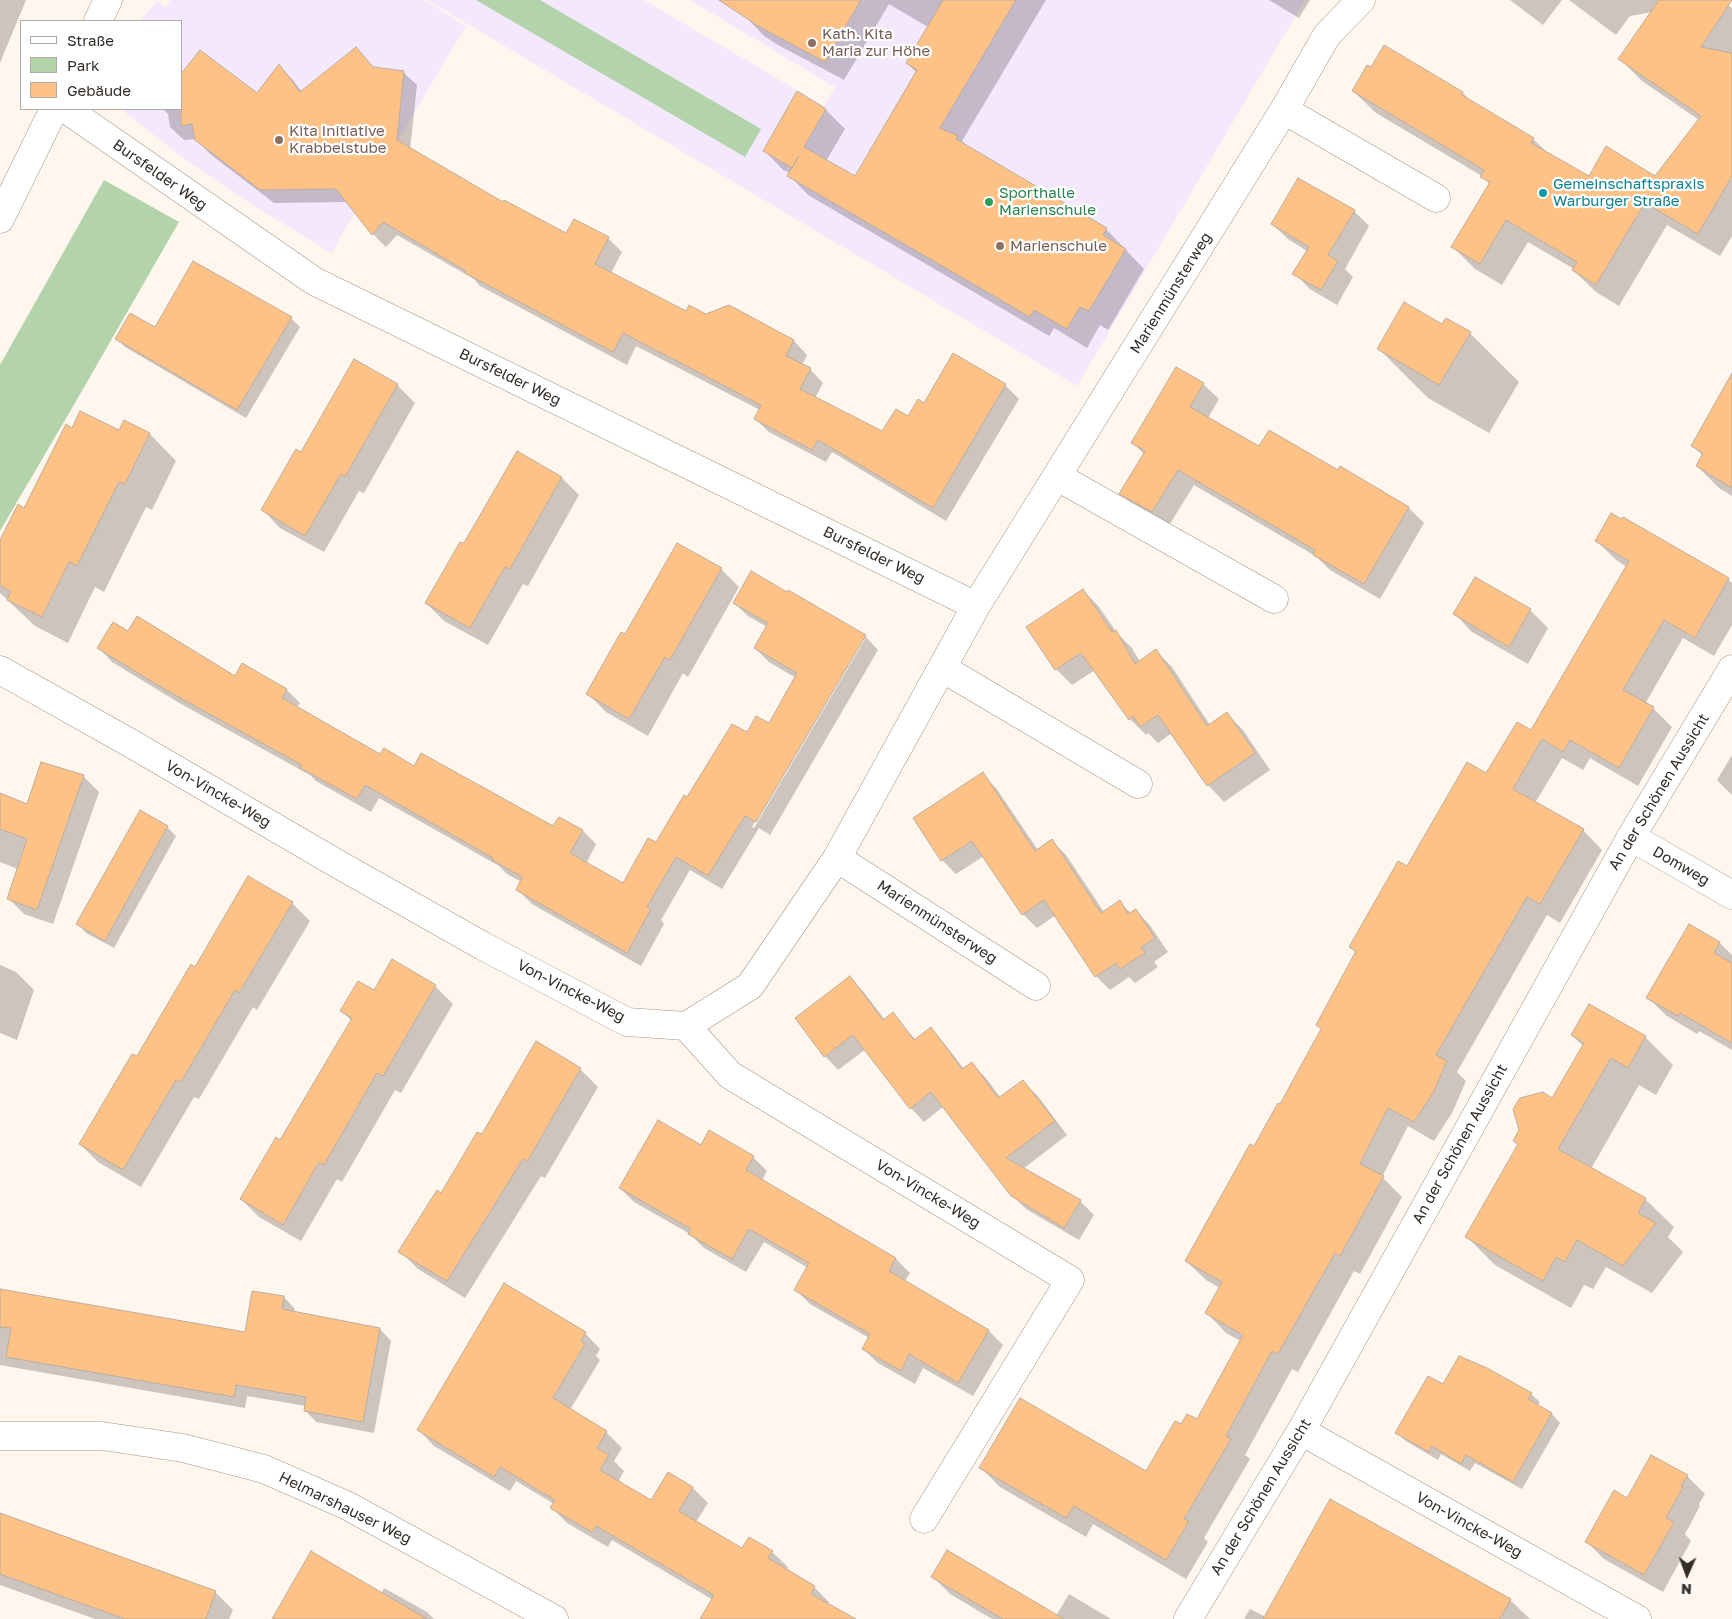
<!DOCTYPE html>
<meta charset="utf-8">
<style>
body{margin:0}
#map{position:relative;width:1732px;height:1619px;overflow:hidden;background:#fff6ed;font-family:"Golos Text",sans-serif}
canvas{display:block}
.legend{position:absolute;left:20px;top:20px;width:162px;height:90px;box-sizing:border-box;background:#fff;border:1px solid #adaba9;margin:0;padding:6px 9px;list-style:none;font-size:15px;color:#332d28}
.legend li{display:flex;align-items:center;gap:10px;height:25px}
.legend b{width:25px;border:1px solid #adaba9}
.north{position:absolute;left:1662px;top:1549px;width:50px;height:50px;-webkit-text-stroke:4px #fff;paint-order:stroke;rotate:182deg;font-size:14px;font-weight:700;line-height:20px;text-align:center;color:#332d28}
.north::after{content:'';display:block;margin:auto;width:18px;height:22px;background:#332d28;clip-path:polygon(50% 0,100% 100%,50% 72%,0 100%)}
</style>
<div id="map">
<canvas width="1732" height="1619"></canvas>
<ul class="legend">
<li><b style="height:6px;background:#fff"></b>Straße</li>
<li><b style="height:14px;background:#b3d3ab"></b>Park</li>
<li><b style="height:14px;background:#fec287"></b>Gebäude</li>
</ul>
<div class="north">N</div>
</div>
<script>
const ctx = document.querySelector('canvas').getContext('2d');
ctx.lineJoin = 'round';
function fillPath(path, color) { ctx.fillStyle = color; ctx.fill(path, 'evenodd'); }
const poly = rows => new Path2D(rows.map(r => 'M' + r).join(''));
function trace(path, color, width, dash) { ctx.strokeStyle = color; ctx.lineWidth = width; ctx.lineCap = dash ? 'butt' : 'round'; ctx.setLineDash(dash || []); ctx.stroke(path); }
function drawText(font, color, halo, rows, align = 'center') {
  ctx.font = font + ' "Golos Text",sans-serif'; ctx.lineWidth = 4.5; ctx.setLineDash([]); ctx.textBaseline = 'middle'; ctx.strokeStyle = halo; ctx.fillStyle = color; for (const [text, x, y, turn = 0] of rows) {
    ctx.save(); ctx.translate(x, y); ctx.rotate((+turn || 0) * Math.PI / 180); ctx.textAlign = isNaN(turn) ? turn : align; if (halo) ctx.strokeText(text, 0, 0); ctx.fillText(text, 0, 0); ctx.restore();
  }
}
const education = poly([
 [170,0,424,0,466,26,331,253,240,197,183,158,121,109,181,109,181,21,140,21,157,1,166,8],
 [427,0,644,0,824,106,835,87,690,0,1305,0,1077,386]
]);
const green = poly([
 [476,0,540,0,761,129,745,157],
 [104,180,179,222,75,403,0,531,0,365]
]);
const shadow = poly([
 [0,0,26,0,0,63],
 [732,0,1046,0,962,141,968,147,1106,229,1144,269,1108,330,1100,325,1087,348,1054,328,1049,336,808,195,789,175,790,173,783,170,764,150,826,110,845,129,826,161,855,178,917,73,907,63,928,27,889,4,844,80,778,45,764,36,745,16],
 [1269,0,1310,0,1299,18],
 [1510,0,1562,0,1543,25],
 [1569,0,1722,0,1732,8,1732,236,1720,256,1667,225,1619,306,1596,292,1573,270,1574,269,1528,242,1502,285,1475,269,1453,247,1490,185,1482,176,1376,113,1353,91,1463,93,1473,103,1533,139,1549,154,1589,177,1655,178,1699,120,1642,81,1620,59,1652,12,1630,16,1616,35],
 [356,49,375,69,403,72,417,85,410,150,503,204,567,235,574,221,608,238,622,252,611,273,686,313,706,315,729,306,794,341,807,355,802,365,810,369,823,383,815,398,882,433,908,418,925,404,954,355,1005,385,1019,399,946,521,832,452,826,462,769,432,755,419,760,410,636,346,627,365,480,286,474,279,397,235,386,247,373,234,347,202,274,203,210,154,196,139,184,140,170,127,168,114,163,109,181,109,181,73,257,94,279,66,292,79,302,92],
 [1354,211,1369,226,1345,269,1353,277,1337,305,1310,289,1294,273,1307,251,1288,239,1272,224],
 [193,263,291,318,300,327,246,418,125,347,117,339,156,329],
 [1442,326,1470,333,1519,382,1489,433,1428,398,1379,349],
 [1732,376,1732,496,1719,488,1697,466,1703,456,1692,445],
 [1203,384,1219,399,1208,418,1259,447,1338,472,1409,508,1424,523,1380,599,1330,570,1317,557,1194,485,1168,527,1136,509,1121,493,1144,454,1133,443],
 [397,385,415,403,364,493,359,491,324,552,280,528,263,510,302,454],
 [125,421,150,434,176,461,152,510,146,507,104,592,95,587,68,643,35,626,0,593,0,542,24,509,73,429,120,432],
 [562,478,579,495,528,586,523,584,488,645,444,621,426,603,465,545],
 [1597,541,1728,579,1732,583,1732,625,1714,656,1683,638,1645,704,1653,708,1672,727,1638,786,1590,758,1583,770,1562,758,1535,803,1583,830,1602,850,1560,923,1547,915,1457,1072,1466,1081,1452,1113,1434,1141,1408,1126,1382,1177,1402,1197,1360,1274,1354,1271,1298,1372,1292,1369,1245,1455,1250,1459,1204,1538,1208,1542,1186,1579,1093,1524,1086,1537,1000,1487,981,1468,1147,1473,1181,1426,1197,1421,1241,1341,1226,1333,1207,1313,1220,1288,1206,1280,1186,1261,1281,1106,1322,1029,1356,953,1350,947,1408,868,1487,775,1532,732,1627,567,1616,560],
 [721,569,739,587,688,677,683,673,648,736,606,712,588,694,625,636],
 [1083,590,1099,607,1117,633,1132,648,1140,662,1156,651,1172,667,1210,725,1227,714,1243,730,1270,770,1224,802,1208,785,1172,733,1158,743,1148,733,1146,735,1130,719,1095,670,1072,685,1056,669],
 [734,603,865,636,878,650,770,835,759,828,722,889,690,870,661,920,664,924,641,966,532,904,518,890,522,882,507,874,499,866,379,798,371,812,316,781,310,775,181,704,112,662,99,648,128,632,235,678,287,690,300,703,297,708,381,756,414,768,553,828,559,819,583,831,596,844,586,864,623,884,656,844,687,799,747,734,769,725,796,678,769,662,755,648,767,627,748,616],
 [862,639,865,639,754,828,752,827],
 [1530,610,1548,628,1528,664,1472,632,1455,614],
 [1732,755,1732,795,1717,780],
 [982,774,996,788,1038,850,1052,841,1066,855,1104,912,1119,902,1131,913,1135,910,1149,924,1168,952,1154,962,1158,967,1135,983,1129,977,1110,990,1096,976,1056,915,1037,928,1023,914,984,856,956,874,942,860],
 [83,776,99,792,53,924,24,914,8,898,18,869,0,862,0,795,27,806],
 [140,812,167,827,176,836,114,948,86,933,78,924],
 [292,903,310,921,257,1010,253,1007,199,1099,194,1097,141,1187,98,1162,80,1144,195,969],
 [1689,925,1720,943,1732,955,1732,1050,1699,1031,1697,1034,1667,1016,1648,998],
 [0,965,16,972,34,990,17,1040,0,1033],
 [850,978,863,991,885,1020,892,1014,916,1040,931,1029,944,1043,964,1069,972,1064,985,1077,1001,1098,1023,1082,1037,1095,1067,1135,1023,1169,1080,1201,1094,1215,1079,1240,1026,1209,1012,1195,944,1106,924,1122,911,1108,866,1049,838,1070,825,1056],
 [435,986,453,1004,401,1093,395,1090,342,1182,337,1179,301,1241,259,1217,241,1199,281,1142,352,1021,341,1011,374,992],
 [1572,1035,1645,1037,1673,1065,1656,1095,1639,1085,1591,1169,1645,1199,1674,1227,1668,1237,1683,1252,1652,1293,1606,1267,1593,1289,1584,1285,1571,1308,1495,1265,1466,1236,1519,1145,1514,1141,1553,1100,1583,1046],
 [580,1069,598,1087,545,1178,541,1176,465,1298,418,1269,400,1251,442,1195,483,1136],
 [701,1146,753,1157,767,1171,762,1180,896,1259,910,1273,904,1282,989,1331,1003,1345,973,1396,923,1368,915,1384,878,1363,863,1349,869,1338,810,1304,796,1290,808,1268,764,1242,746,1272,704,1248,690,1234,634,1202,620,1188],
 [0,1290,246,1334,284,1297,295,1309,294,1313,380,1329,391,1341,374,1433,316,1422,305,1410,306,1406,247,1396,245,1408,0,1365],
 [585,1333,600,1349,596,1356,600,1360,570,1410,606,1432,622,1448,614,1461,624,1471,618,1482,651,1501,668,1473,693,1488,708,1503,696,1522,743,1549,772,1552,788,1567,786,1570,814,1587,829,1602,828,1605,847,1619,709,1619,713,1600,612,1540,608,1547,567,1523,552,1508,554,1504,516,1481,510,1491,434,1446,419,1430],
 [1443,1386,1531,1394,1540,1402,1537,1406,1552,1414,1560,1423,1522,1489,1475,1463,1470,1471,1441,1454,1438,1460,1406,1441,1397,1433],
 [1687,1476,1705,1494,1699,1504,1700,1506,1685,1534,1691,1541,1663,1592,1604,1559,1586,1541,1627,1499],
 [0,1515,215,1592,233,1610,229,1619,95,1619,0,1585],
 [932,1576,1056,1616,1069,1594,1111,1619,992,1619,950,1594],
 [384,1588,427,1612,434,1619,273,1619,381,1594],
 [1510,1600,1530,1619,1244,1619,1250,1609,1266,1617]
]);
const building = poly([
 [719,0,861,0,825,62,758,26,719,0],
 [943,0,1016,0,940,128,958,136,956,139,1107,228,1103,235,1126,249,1089,311,1080,307,1067,329,1034,310,1030,317,787,176,799,156,792,168,763,151,797,91,826,109,804,147,855,176,917,70,906,63,943,0],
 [1659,0,1732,0,1701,47,1732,53,1732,176,1698,234,1645,203,1596,285,1572,270,1577,262,1506,220,1480,264,1451,247,1490,182,1480,177,1484,170,1352,91,1367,65,1371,67,1384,45,1463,92,1462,95,1534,138,1531,143,1589,176,1606,146,1655,176,1701,116,1618,59,1659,0],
 [356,47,373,67,404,71,397,140,503,202,504,200,566,233,574,219,609,237,595,264,686,311,689,305,706,314,729,305,794,340,786,356,811,368,800,389,882,431,896,409,908,416,918,399,924,403,953,353,1006,384,933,508,818,440,812,450,754,419,761,405,623,333,613,352,465,273,466,271,383,222,372,235,336,189,260,190,195,140,192,124,181,126,181,74,200,50,257,93,279,64,300,92,356,47],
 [1298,178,1355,210,1328,255,1338,261,1321,290,1292,274,1309,247,1271,224,1298,178],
 [193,261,292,317,237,410,115,339,130,313,155,327,193,261],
 [1404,302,1442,324,1446,318,1471,332,1439,385,1377,349,1404,302],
 [354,359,398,384,345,477,341,474,305,536,261,510,296,449,301,452,354,359],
 [1176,367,1204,383,1190,407,1259,446,1269,430,1338,470,1340,466,1409,507,1364,584,1313,555,1315,550,1178,470,1152,512,1119,494,1145,451,1131,443,1176,367],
 [1732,373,1732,488,1696,466,1703,453,1691,446,1732,373],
 [80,411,119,430,124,420,150,433,125,484,119,482,77,566,69,562,42,617,7,600,11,591,0,586,0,540,18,504,24,508,66,424,72,428,80,411],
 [517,451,562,477,510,569,505,567,470,628,425,603,460,542,464,543,517,451],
 [1611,513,1621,519,1623,517,1729,578,1695,638,1664,620,1623,690,1654,707,1619,768,1570,740,1563,752,1542,739,1513,789,1584,829,1540,904,1527,897,1436,1055,1447,1061,1433,1093,1414,1122,1388,1108,1360,1164,1384,1176,1340,1256,1335,1253,1278,1354,1272,1351,1226,1436,1231,1439,1184,1519,1189,1521,1166,1560,1074,1506,1066,1518,979,1468,1020,1398,1146,1471,1175,1421,1181,1424,1187,1414,1197,1419,1243,1335,1205,1313,1222,1282,1185,1261,1250,1144,1254,1146,1278,1103,1280,1104,1321,1029,1316,1025,1356,951,1349,947,1398,861,1407,866,1467,762,1486,773,1517,722,1531,730,1629,561,1595,541,1611,513],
 [677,543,722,568,670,660,665,657,629,719,586,694,621,632,625,634,677,543],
 [751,571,787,592,788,590,866,635,756,822,745,816,708,876,676,857,647,907,651,909,627,953,516,890,522,877,492,860,493,858,365,785,357,799,300,768,302,765,166,690,97,648,113,622,128,631,137,616,235,676,242,663,287,689,282,698,380,754,384,748,414,766,421,753,553,826,559,817,583,830,570,853,623,883,648,838,656,842,684,795,687,797,732,724,747,732,756,716,769,723,797,673,754,648,768,623,733,603,751,571],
 [1475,577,1531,609,1509,647,1453,614,1475,577],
 [1083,589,1112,632,1116,630,1135,664,1156,649,1207,726,1227,712,1255,753,1207,786,1158,715,1140,727,1133,716,1129,720,1081,653,1055,670,1026,627,1083,589],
 [41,762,84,775,37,910,7,899,27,839,0,829,0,793,27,804,41,762],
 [983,772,1035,851,1052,839,1101,913,1120,900,1128,914,1136,909,1155,938,1141,947,1145,953,1120,969,1116,963,1095,977,1044,900,1022,915,972,841,941,861,913,818,983,772],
 [140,810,168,826,105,941,76,924,140,810],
 [248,876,293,902,239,993,235,990,181,1082,176,1080,123,1170,79,1144,132,1054,137,1056,191,964,195,967,248,876],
 [1689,924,1720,942,1714,953,1732,963,1732,1043,1680,1013,1678,1016,1646,998,1689,924],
 [392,959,436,985,383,1076,377,1073,324,1165,319,1162,283,1225,240,1199,276,1137,280,1140,352,1018,340,1011,358,981,374,990,392,959],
 [850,976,883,1020,893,1012,914,1040,931,1027,962,1069,972,1062,998,1098,1023,1080,1055,1121,1006,1158,1081,1200,1064,1228,1011,1196,931,1092,910,1109,853,1035,824,1057,795,1018,850,976],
 [1589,1004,1646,1036,1628,1068,1611,1058,1558,1149,1646,1198,1638,1213,1656,1223,1623,1266,1577,1240,1565,1262,1556,1257,1543,1281,1465,1237,1518,1144,1513,1141,1519,1130,1513,1109,1520,1098,1543,1092,1552,1098,1584,1043,1571,1035,1589,1004],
 [536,1041,581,1068,527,1162,523,1159,447,1281,398,1252,437,1190,441,1193,477,1132,482,1134,536,1041],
 [658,1120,701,1145,709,1130,754,1156,746,1170,896,1258,889,1271,989,1330,958,1383,909,1354,901,1371,862,1349,870,1334,794,1290,809,1263,749,1229,732,1259,688,1234,691,1229,619,1188,658,1120],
 [504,1283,586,1332,581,1341,585,1344,553,1398,607,1431,597,1448,609,1455,600,1470,651,1500,668,1472,693,1487,679,1511,742,1548,749,1537,773,1551,768,1558,815,1586,811,1594,856,1619,700,1619,714,1595,596,1526,592,1532,550,1508,555,1500,500,1467,494,1477,417,1430,504,1283],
 [0,1289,245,1332,252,1291,284,1296,282,1309,380,1328,363,1422,304,1411,306,1397,236,1385,234,1397,6,1357,11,1328,0,1327,0,1289],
 [1459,1356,1487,1368,1532,1393,1528,1399,1552,1413,1513,1482,1466,1455,1461,1464,1432,1446,1429,1452,1395,1433,1428,1376,1443,1384,1459,1356],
 [1651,1455,1688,1475,1681,1486,1683,1487,1666,1518,1674,1522,1644,1575,1585,1542,1614,1490,1627,1498,1651,1455],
 [1330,1499,1511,1599,1500,1619,1263,1619,1330,1499],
 [0,1513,216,1591,206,1619,125,1619,0,1574,0,1513],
 [947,1550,1064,1619,1003,1619,931,1577,947,1550],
 [311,1551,338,1567,427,1619,272,1619,311,1551]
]);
const minor = poly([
 [98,21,108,0],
 [66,109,314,281,976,606],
 [1284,110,1436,198],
 [0,219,54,109],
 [1058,477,1274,599],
 [942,668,1138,784],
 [0,670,132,744,336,863,483,946,627,1022,686,1026,730,1075,1070,1280,924,1519],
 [1631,837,1732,895],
 [837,858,1036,986],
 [686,1026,750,986,837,858,976,606,1284,110,1327,35,1361,0],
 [1301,1431,1637,1619],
 [0,1436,102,1436,183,1448,264,1469,348,1506,554,1619],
 [1188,1619,1301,1431,1631,837,1732,669]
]);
const markers = [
 [812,43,5,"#8d6e63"],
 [279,140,5,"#8d6e63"],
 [1543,193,5,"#0f9aa8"],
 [989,202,5,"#2e9e5b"],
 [1000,246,5,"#8d6e63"]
];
const educationNames = [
 ["Kath. Kita",822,34],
 ["Maria zur Höhe",822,51],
 ["Kita Initiative",289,131],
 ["Krabbelstube",289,148],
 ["Marienschule",1010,246]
];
const streetNames = [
 ["Bursfelder Weg",160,175,35],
 ["Marienmünsterweg",1171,293,-58],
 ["Bursfelder Weg",510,377,26],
 ["Bursfelder Weg",874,555,26],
 ["An der Schönen Aussicht",1659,792,-59],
 ["Von-Vincke-Weg",218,794,30],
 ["Domweg",1681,866,30],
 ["Marienmünsterweg",937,922,33],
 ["Von-Vincke-Weg",571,991,27],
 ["An der Schönen Aussicht",1460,1144,-61],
 ["Von-Vincke-Weg",928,1194,31],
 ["An der Schönen Aussicht",1261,1497,-59],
 ["Helmarshauser Weg",345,1508,26],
 ["Von-Vincke-Weg",1469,1525,29]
];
const cultureNames = [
 ["Gemeinschaftspraxis",1553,184],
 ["Warburger Straße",1553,201]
];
const leisureNames = [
 ["Sporthalle",999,193],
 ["Marienschule",999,210]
];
fillPath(education, '#f4e8fc');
fillPath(green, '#b3d3ab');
fillPath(shadow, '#0003');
fillPath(building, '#fec287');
trace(building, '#bbac9f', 1);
trace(minor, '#a39588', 29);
trace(minor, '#fff', 28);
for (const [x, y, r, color] of markers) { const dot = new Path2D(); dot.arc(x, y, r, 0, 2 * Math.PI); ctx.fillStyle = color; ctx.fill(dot); trace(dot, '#fff', 2); }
drawText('15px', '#785e54', '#fff', educationNames, 'left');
drawText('15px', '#332d28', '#fff', streetNames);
drawText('15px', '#0d838f', '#fff', cultureNames, 'left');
drawText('15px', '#27864d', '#fff', leisureNames, 'left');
</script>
